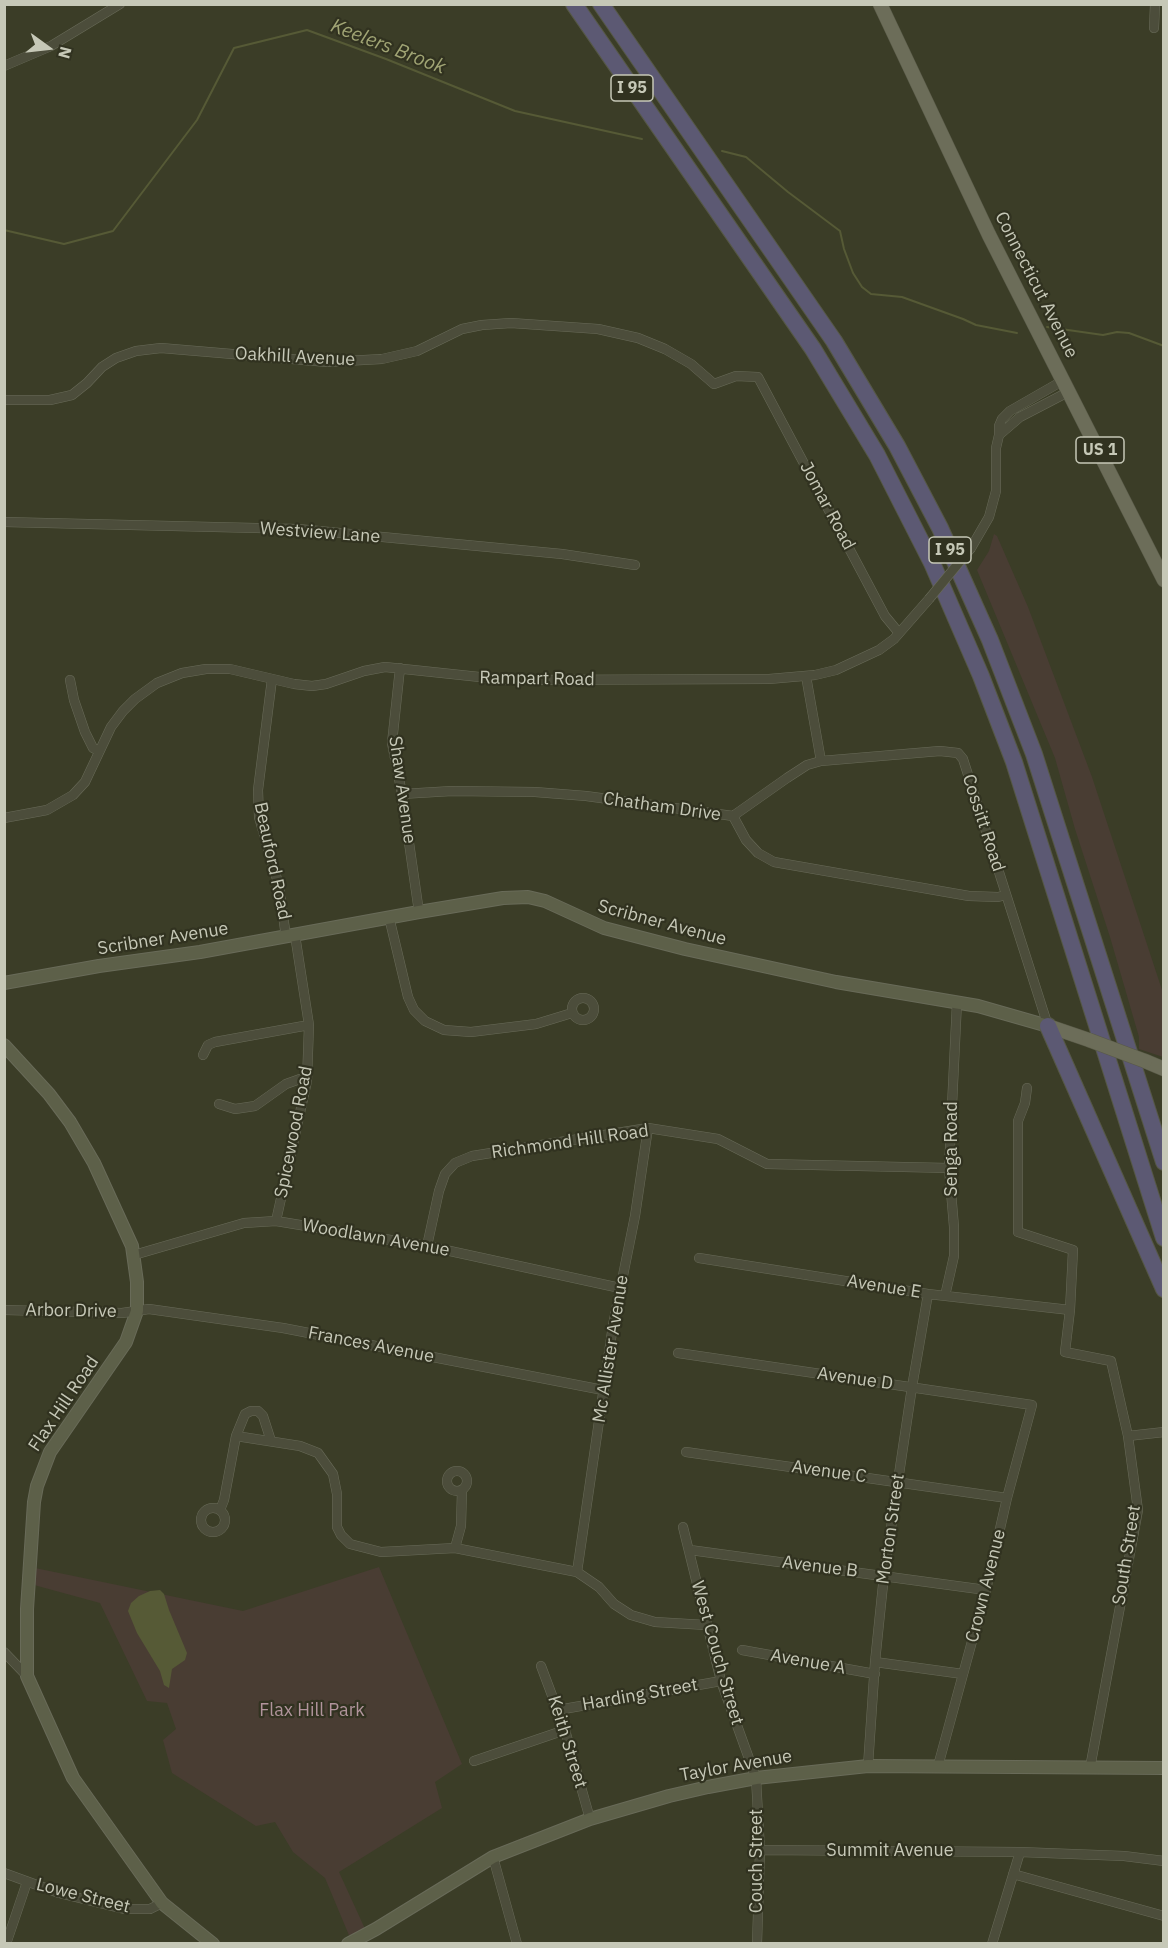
<!DOCTYPE html>
<style>
body{margin:0}
#map{position:relative;width:1168px;height:1948px;overflow:hidden;background:#3b3d27;font-family:"IBM Plex Sans",sans-serif}
canvas{display:block}
.frame{position:absolute;inset:0;border:6px solid #c6c8b7;pointer-events:none}
.north{position:absolute;left:18px;top:18px;width:60px;height:60px;-webkit-text-stroke:4px #313220;paint-order:stroke;rotate:105deg;font-size:16px;font-weight:700;line-height:24px;text-align:center;color:#c6c8b7}
.north::after{content:'';display:block;margin:auto;width:21px;height:27px;background:#c6c8b7;clip-path:polygon(50% 0,100% 100%,50% 72%,0 100%)}
</style>
<div id="map">
<canvas width="1168" height="1948"></canvas>
<div class="frame"></div>
<div class="north">N</div>
</div>
<script>
const ctx = document.querySelector('canvas').getContext('2d');
ctx.lineJoin = 'round';
function fillPath(path, color) { ctx.fillStyle = color; ctx.fill(path, 'evenodd'); }
const poly = rows => new Path2D(rows.map(r => 'M' + r).join(''));
function trace(path, color, width, dash) { ctx.strokeStyle = color; ctx.lineWidth = width; ctx.lineCap = dash ? 'butt' : 'round'; ctx.setLineDash(dash || []); ctx.stroke(path); }
function drawText(font, color, halo, rows, align = 'center') {
  ctx.font = font + ' "IBM Plex Sans",sans-serif'; ctx.lineWidth = 4.5; ctx.setLineDash([]); ctx.textBaseline = 'middle'; ctx.strokeStyle = halo; ctx.fillStyle = color; for (const [text, x, y, turn = 0] of rows) {
    ctx.save(); ctx.translate(x, y); ctx.rotate((+turn || 0) * Math.PI / 180); ctx.textAlign = isNaN(turn) ? turn : align; if (halo) ctx.strokeText(text, 0, 0); ctx.fillText(text, 0, 0); ctx.restore();
  }
}
const green = poly([
 [994,534,997,536,1028,607,1092,777,1163,993,1163,1057,1139,1049,1139,1037,1110,937,1075,829,1055,758,977,570,989,551],
 [379,1567,462,1764,435,1782,442,1808,339,1872,366,1931,351,1940,325,1878,293,1852,275,1822,256,1826,172,1773,163,1740,176,1729,167,1703,147,1701,100,1603,34,1585,35,1568,243,1611]
]);
const water = poly([
 [160,1590,164,1594,169,1610,187,1653,185,1660,172,1669,169,1688,164,1685,160,1671,137,1633,128,1611,131,1603,139,1596,150,1591]
]);
const stream = poly([
 [722,151,746,157,788,192,840,231,844,249,853,273,862,287,871,294,902,297,963,319,976,325,1017,333],
 [4,230,64,244,113,231,197,120,234,48,307,30,386,59,515,111,642,139],
 [1047,327,1103,335,1117,332,1129,333,1164,346]
]);
const street = poly([
 [1154,28,1155,4],
 [4,66,51,46,120,4],
 [4,400,50,400,72,395,87,383,102,367,116,358,136,351,161,348,327,362,382,359,417,351,462,329,482,325,511,323,598,329,638,338,665,349,691,364,714,384,736,376,758,377,885,616,899,633],
 [999,435,1020,417,1070,391],
 [4,522,298,529,562,554,635,565],
 [971,548,989,517,996,491,996,448,999,435,999,426,1002,419,1010,411,1064,380],
 [400,668,392,743,402,794,419,912],
 [806,676,821,761],
 [272,679,258,790,259,817,279,886,286,937],
 [70,680,74,700,85,732,93,748,99,751],
 [402,794,452,791,535,792,586,796,733,816],
 [733,816,787,778,807,765,821,761,940,751,958,753,963,759,1048,1026],
 [733,816,746,840,758,853,774,862,969,896,998,897,1006,895],
 [4,818,47,810,73,795,85,782,111,727,123,711,135,699,157,683,182,673,206,669,230,669,294,684,312,686,326,684,364,671,385,667,508,680,769,679,815,675,836,670,879,650,894,639,929,599],
 [389,917,408,997,414,1010,425,1021,444,1030,471,1032,536,1024,572,1013],
 '572 1009a11 11 0 1 1 22 0a11 11 0 1 1-22 0Z',
 [203,1055,208,1045,215,1042,309,1025],
 [1027,1088,1025,1103,1018,1121,1018,1232,1073,1250,1070,1310,1065,1352,1111,1361,1128,1436,1138,1510,1090,1768],
 [219,1104,235,1109,255,1106,286,1084,300,1079,307,1081],
 [276,1221,307,1081,309,1025,295,935],
 [427,1246,439,1191,445,1174,455,1163,472,1156,648,1128,718,1139,767,1164,949,1168],
 [134,1255,244,1223,276,1221,427,1246,620,1288],
 [699,1258,928,1294,1070,1310],
 [945,1296,954,1256,954,1227,949,1168,957,1002],
 [4,1310,122,1313,149,1309,283,1328,603,1390],
 [678,1353,1032,1405,1007,1498,986,1590,938,1766],
 [236,1436,300,1446,318,1453,333,1474,337,1494,337,1527,341,1535,350,1544,381,1552,455,1548,577,1572,599,1587,614,1604,631,1615,655,1622,706,1625],
 [1128,1436,1164,1432],
 [686,1452,1007,1498],
 '447 1481a10 10 0 1 1 20 0a10 10 0 1 1-20 0Z',
 '201 1520a12 12 0 1 1 24 0a12 12 0 1 1-24 0Z',
 [220,1510,224,1500,236,1436,245,1414,251,1411,258,1411,263,1416,271,1441],
 [683,1527,721,1681,756,1778,760,1850,757,1944],
 [455,1548,461,1526,462,1490],
 [690,1550,986,1590],
 [577,1572,613,1325,635,1216,648,1128],
 [742,1650,875,1674],
 [4,1652,27,1676],
 [875,1662,963,1674],
 [541,1666,565,1730,590,1819],
 [558,1710,721,1681],
 [474,1761,565,1730],
 [868,1766,875,1662,884,1575,912,1387,928,1294],
 [760,1850,1020,1852,1124,1856,1164,1861],
 [493,1857,517,1944],
 [4,1873,59,1893,124,1909,150,1909,162,1903],
 [1013,1874,1164,1916],
 [6,1944,27,1882],
 [992,1944,1020,1852]
]);
const secondary = poly([
 [4,983,99,966,200,952,419,912,503,898,528,897,545,901,604,928,685,949,836,982,978,1006,1048,1026],
 [4,1045,49,1094,70,1122,94,1163,132,1246,137,1282,137,1311,126,1342,50,1452,37,1486,34,1502,27,1609,27,1676,73,1778,162,1903,213,1944],
 [348,1944,376,1929,493,1857,590,1819,669,1796,708,1787,756,1778,868,1766,1164,1768]
]);
const primary = poly([
 [880,4,989,235,1164,580],
 [1048,1026,1089,1040],
 [1145,1061,1164,1069]
]);
const highway = poly([
 [574,4,813,349,877,455,932,563,981,676,1014,762,1164,1238],
 [601,4,834,341,897,446,940,528,990,640,1034,754,1164,1162],
 [1048,1026,1164,1289]
]);
const streetBridge = poly([
 [929,599,971,548]
]);
const primaryBridge = poly([
 [1089,1040,1145,1061]
]);
const shields = [
 [632,88,42],
 [1100,450,48],
 [950,550,42]
];
const shieldNames = [
 ["I 95",632,88],
 ["US 1",1100,450],
 ["I 95",950,550]
];
const streetNames = [
 ["Connecticut Avenue",1036,285,63],
 ["Oakhill Avenue",295,357,3],
 ["Jomar Road",827,506,62],
 ["Westview Lane",320,533,4],
 ["Rampart Road",537,679,1],
 ["Shaw Avenue",402,790,82],
 ["Chatham Drive",662,807,8],
 ["Cossitt Road",983,823,72],
 ["Beauford Road",272,861,78],
 ["Scribner Avenue",662,923,15],
 ["Scribner Avenue",163,939,-9],
 ["Spicewood Road",294,1132,-79],
 ["Richmond Hill Road",570,1142,-8],
 ["Senga Road",952,1149,-90],
 ["Woodlawn Avenue",376,1238,10],
 ["Avenue E",884,1287,9],
 ["Arbor Drive",71,1311,1],
 ["Frances Avenue",371,1345,11],
 ["Mc Allister Avenue",611,1349,-81],
 ["Avenue D",855,1379,8],
 ["Flax Hill Road",64,1404,-56],
 ["Avenue C",829,1472,8],
 ["Morton Street",891,1529,-82],
 ["South Street",1127,1555,-81],
 ["Avenue B",820,1567,7],
 ["Crown Avenue",986,1586,-76],
 ["West Couch Street",717,1653,74],
 ["Avenue A",808,1662,10],
 ["Harding Street",640,1695,-10],
 ["Keith Street",567,1742,73],
 ["Taylor Avenue",736,1766,-10],
 ["Summit Avenue",890,1851],
 ["Couch Street",757,1861,-90],
 ["Lowe Street",83,1896,14]
];
const parkNames = [
 ["Flax Hill Park",312,1711]
];
const waterNames = [
 ["Keelers Brook",388,47,21]
];
fillPath(green, '#493d33');
fillPath(water, '#565a36');
trace(stream, '#565a36', 2);
trace(street, '#696b59', 10);
trace(secondary, '#696b59', 14);
trace(primary, '#585947', 15);
trace(highway, '#565846', 18);
trace(street, '#4c4d3b', 9);
trace(secondary, '#5d6049', 12);
trace(primary, '#6c6d59', 14);
trace(highway, '#5c5973', 16);
trace(streetBridge, '#696b59', 10, []);
trace(primaryBridge, '#585947', 15, []);
trace(streetBridge, '#4c4d3b', 9);
trace(primaryBridge, '#6c6d59', 14);
for (const [x, y, w] of shields) { const box = new Path2D(); box.roundRect(x - w / 2, y - 13, w, 26, 4.5); ctx.fillStyle = '#313220'; ctx.fill(box); trace(box, '#c6c8b7', 1.5); }
drawText('bold 16px', '#c6c8b7', null, shieldNames);
drawText('18px', '#c6c8b7', '#313220', streetNames);
drawText('18px', '#b1949c', '#313220', parkNames);
drawText('italic 20px', '#a0a474', '#313220', waterNames);
</script>
